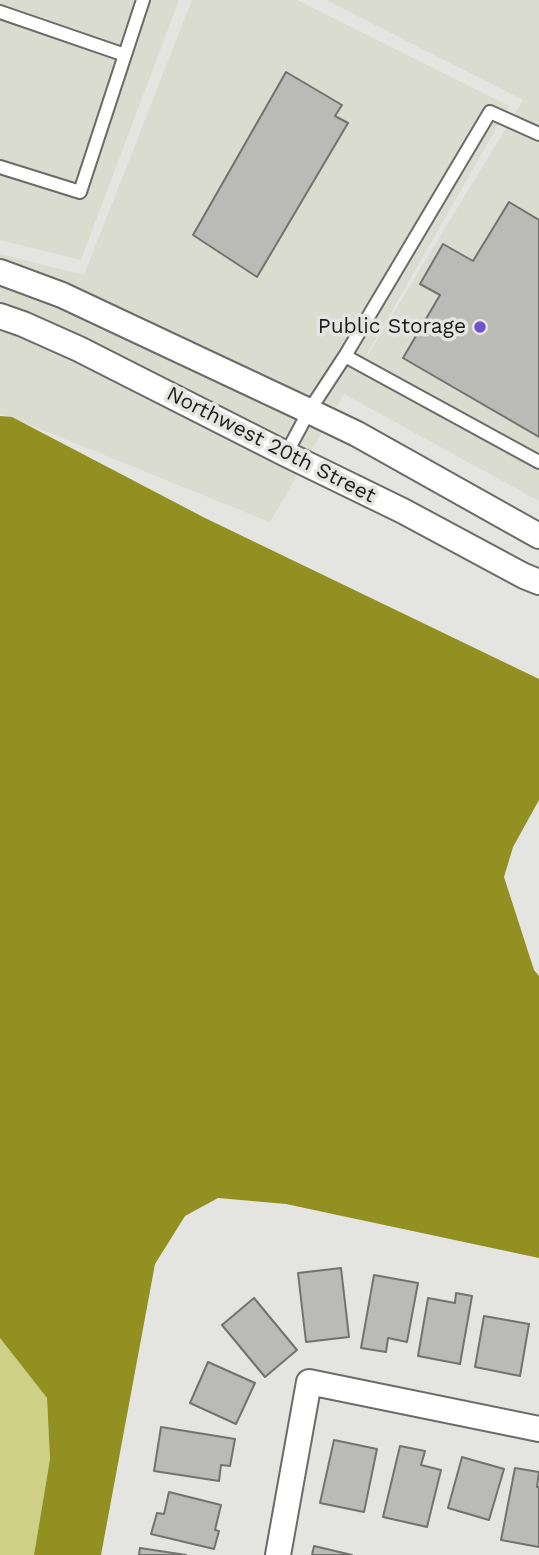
<!DOCTYPE html>
<style>
body{margin:0}
canvas{display:block;background:#e4e4e0}
</style>
<canvas width="539" height="1555"></canvas>
<script>
const ctx = document.querySelector('canvas').getContext('2d');
ctx.lineJoin = 'round';
function fillPath(path, color) { ctx.fillStyle = color; ctx.fill(path, 'evenodd'); }
const poly = rows => new Path2D(rows.map(r => 'M' + r).join(''));
function trace(path, color, width, dash) { ctx.strokeStyle = color; ctx.lineWidth = width; ctx.lineCap = dash ? 'butt' : 'round'; ctx.setLineDash(dash || []); ctx.stroke(path); }
function drawText(font, color, halo, rows, align = 'center') {
  ctx.font = font + ' "Work Sans",sans-serif'; ctx.lineWidth = 7; ctx.setLineDash([]); ctx.textBaseline = 'middle'; ctx.strokeStyle = halo; ctx.fillStyle = color; for (const [text, x, y, turn = 0] of rows) {
    ctx.save(); ctx.translate(x, y); ctx.rotate((+turn || 0) * Math.PI / 180); ctx.textAlign = isNaN(turn) ? turn : align; if (halo) ctx.strokeText(text, 0, 0); ctx.fillText(text, 0, 0); ctx.restore();
  }
}
const built = poly([
 [0,0,179,0,81,260,0,240],
 [192,0,297,0,509,106,349,386,523,100,326,0,539,0,539,501,344,394,270,522,0,413,0,254,84,275]
]);
const green = poly([
 [0,1338,47,1398,50,1459,34,1555,0,1555]
]);
const water = poly([
 [0,416,12,417,205,518,539,679,539,800,513,847,504,877,534,970,539,976,539,1258,286,1204,218,1198,185,1216,155,1264,101,1555,34,1555,50,1459,47,1398,0,1338]
]);
const building = poly([
 [286,72,342,105,335,116,348,123,257,277,193,235,286,72],
 [509,202,539,220,539,437,403,358,440,295,420,284,443,244,473,261,509,202],
 [341,1268,349,1337,306,1342,298,1273,341,1268],
 [374,1275,418,1283,407,1342,388,1338,386,1352,361,1348,374,1275],
 [456,1293,472,1296,460,1364,418,1356,428,1298,455,1303,456,1293],
 [254,1298,297,1350,265,1377,222,1325,254,1298],
 [484,1316,529,1324,520,1376,475,1367,484,1316],
 [208,1362,255,1383,236,1424,190,1403,208,1362],
 [161,1427,235,1439,230,1466,221,1465,219,1481,154,1471,161,1427],
 [334,1440,377,1449,364,1512,320,1503,334,1440],
 [400,1446,425,1451,421,1465,441,1470,427,1527,383,1517,400,1446],
 [462,1457,504,1469,489,1520,448,1508,462,1457],
 [515,1468,539,1472,537,1487,539,1487,539,1547,501,1540,515,1468],
 [169,1492,221,1505,215,1530,219,1531,214,1549,151,1534,157,1513,164,1514,169,1492],
 [314,1546,352,1555,312,1555,314,1546],
 [140,1548,186,1555,139,1555,140,1548]
]);
const service = poly([
 [0,12,125,55],
 [0,167,80,192,143,0],
 [345,356,539,462],
 [286,454,309,411,345,356,490,112,539,134]
]);
const minor = poly([
 [0,272,62,295,309,411,357,434,539,536],
 [0,316,23,324,79,349,286,454,403,511,524,576,539,582],
 [278,1555,309,1382,539,1429]
]);
const markers = [
 [480,327,7,"#6d54ce"]
];
const poiNames = [
 ["Public Storage",466,327]
];
const streetNames = [
 ["Northwest 20th Street",271,445,27]
];
fillPath(built, '#dbdcd0');
fillPath(green, '#cfd088');
fillPath(water, '#929020');
fillPath(building, '#babab6');
trace(building, '#72726f', 2);
trace(service, '#6b6b68', 16);
trace(minor, '#6b6b68', 28);
trace(service, '#fff', 12);
trace(minor, '#fff', 24);
for (const [x, y, r, color] of markers) { const dot = new Path2D(); dot.arc(x, y, r, 0, 2 * Math.PI); ctx.fillStyle = color; ctx.fill(dot); trace(dot, '#e4e4e0', 2.5); }
drawText('21px', '#1c1c1b', '#e4e4e0', poiNames, 'right');
drawText('21px', '#1c1c1b', '#e4e4e0', streetNames);
</script>
